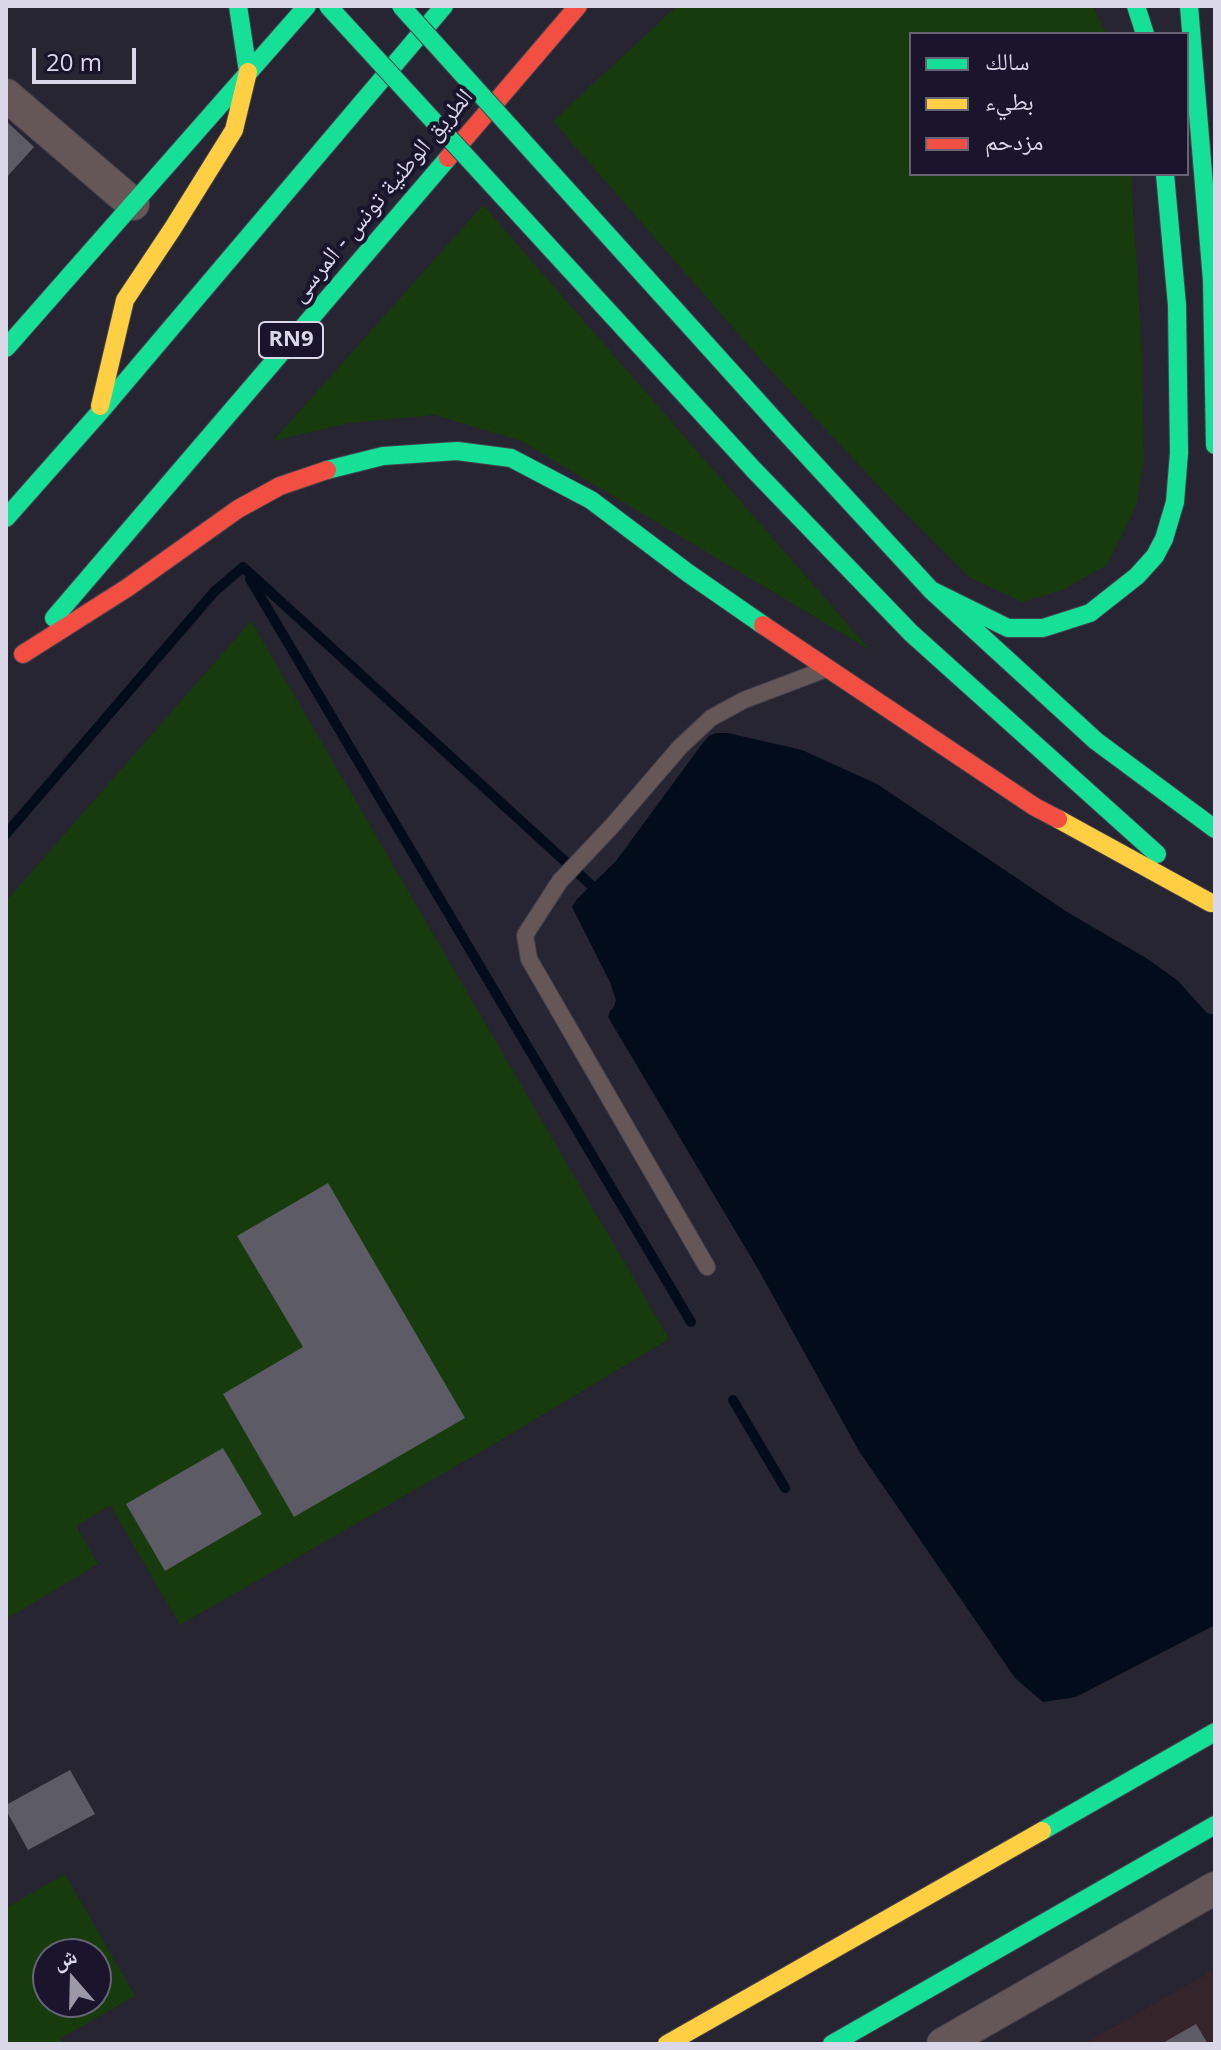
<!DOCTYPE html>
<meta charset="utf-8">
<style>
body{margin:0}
#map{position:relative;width:1221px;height:2050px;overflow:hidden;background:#262531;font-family:"Open Sans","Noto Naskh Arabic",sans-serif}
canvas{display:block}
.frame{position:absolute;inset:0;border:8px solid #dad8e8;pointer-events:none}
.legend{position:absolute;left:909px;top:32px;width:280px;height:144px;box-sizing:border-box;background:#1a152c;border:2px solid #676377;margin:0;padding:10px 14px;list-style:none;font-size:24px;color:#dad8e8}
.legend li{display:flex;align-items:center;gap:16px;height:40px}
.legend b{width:40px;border:2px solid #676377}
.north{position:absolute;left:32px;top:1938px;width:80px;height:80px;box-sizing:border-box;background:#1a152c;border:2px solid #676377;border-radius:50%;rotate:340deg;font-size:22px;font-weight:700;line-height:32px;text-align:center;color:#dad8e8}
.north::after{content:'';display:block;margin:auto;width:28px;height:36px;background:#9b99a8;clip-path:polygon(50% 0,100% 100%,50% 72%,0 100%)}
.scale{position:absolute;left:32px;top:48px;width:104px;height:36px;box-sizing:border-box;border:4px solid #dad8e8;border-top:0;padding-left:10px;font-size:24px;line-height:28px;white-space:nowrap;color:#dad8e8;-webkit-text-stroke:6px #1a152c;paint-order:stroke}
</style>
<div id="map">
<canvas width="1221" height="2050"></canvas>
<div class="frame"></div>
<ul class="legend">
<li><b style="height:10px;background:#16e098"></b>سالك</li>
<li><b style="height:10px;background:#ffcf43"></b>بطيء</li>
<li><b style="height:10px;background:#f24e42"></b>مزدحم</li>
</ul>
<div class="north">ش</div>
<div class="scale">20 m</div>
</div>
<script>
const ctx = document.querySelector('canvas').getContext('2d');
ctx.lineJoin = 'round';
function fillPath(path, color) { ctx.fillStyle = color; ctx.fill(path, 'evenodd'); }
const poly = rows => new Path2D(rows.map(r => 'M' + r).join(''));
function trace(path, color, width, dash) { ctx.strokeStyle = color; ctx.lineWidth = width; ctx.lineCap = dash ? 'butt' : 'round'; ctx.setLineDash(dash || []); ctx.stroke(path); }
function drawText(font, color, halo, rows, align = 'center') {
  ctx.font = font + ' "Open Sans","Noto Naskh Arabic",sans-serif'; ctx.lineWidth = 8; ctx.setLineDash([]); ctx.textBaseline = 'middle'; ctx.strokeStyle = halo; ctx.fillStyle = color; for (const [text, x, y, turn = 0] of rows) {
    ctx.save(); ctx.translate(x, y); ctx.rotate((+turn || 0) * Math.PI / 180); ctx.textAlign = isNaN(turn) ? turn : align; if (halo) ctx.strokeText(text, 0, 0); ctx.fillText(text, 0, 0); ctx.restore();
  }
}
const commercial = poly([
 [1215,1969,1215,2044,1083,2044,1085,2043]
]);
const green = poly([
 [677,6,1093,6,1106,34,911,34,911,174,1131,174,1142,354,1144,460,1136,506,1107,565,1062,590,1022,602,969,577,891,499,762,361,553,121],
 [483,205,870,650,521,441,435,415,349,423,273,441],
 [251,621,669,1339,484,1450,180,1625,110,1505,76,1526,98,1564,6,1619,6,901],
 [65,1874,135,1996,61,2038,64,2044,6,2044,6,1908],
 [96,1954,96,2002,48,2002,48,1954]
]);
const water = poly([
 [716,733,728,733,802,750,877,784,1067,912,1146,958,1177,980,1207,1013,1215,1015,1215,1625,1076,1697,1043,1702,1015,1678,859,1451,758,1269,608,1017,610,1011,614,1007,616,1000,610,982,572,907,577,899,616,861,702,744,709,736]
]);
const stream = poly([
 [243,567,591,885,600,890],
 [250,579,691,1322],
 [6,834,214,592,243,567],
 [733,1400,785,1488]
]);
const building = poly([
 [6,121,34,147,6,178],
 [328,1183,465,1418,294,1517,223,1394,303,1347,237,1236],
 [223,1448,262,1514,165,1571,126,1504],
 [70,1770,95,1814,28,1850,6,1810,6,1805],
 [1196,2024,1208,2044,1161,2044]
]);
const lane = poly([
 [707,1267,529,959,525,935,560,881,612,826,680,747,711,718,744,700,821,671]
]);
const street = poly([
 [6,95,133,204],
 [943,2044,1215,1888]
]);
const fast = poly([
 [238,6,248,72],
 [1136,6,1145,34],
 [1189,6,1212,280,1215,445],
 [6,348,307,6],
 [789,436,931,590,1096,741,1215,829],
 [327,470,383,456,457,451,511,458,591,500,688,573,763,625],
 [754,470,911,633,1157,854],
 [6,518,99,413,444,6],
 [931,590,1008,628,1043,628,1090,613,1137,576,1155,556,1164,539,1175,502,1179,453,1177,305,1165,174],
 [54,618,448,158],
 [1042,1831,1215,1732],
 [832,2044,1215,1825]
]);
const slow = poly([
 [100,406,125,300,173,228,234,130,248,72],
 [1058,819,1211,903],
 [667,2044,1042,1831]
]);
const jam = poly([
 [448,158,578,6],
 [763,625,1035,807,1058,819],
 [23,654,127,588,238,509,280,486,327,470]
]);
const fastBridge = poly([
 [328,6,754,470],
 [401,6,789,436]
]);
const shields = [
 [291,340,64]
];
const shieldNames = [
 ["RN9",291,340]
];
const streetNames = [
 ["الطريق الوطنية تونس - المرسى",382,196,-50]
];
fillPath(commercial, '#35242a');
fillPath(green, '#173b0d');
fillPath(water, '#030c1b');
trace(stream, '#030c1b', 10);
fillPath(building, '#5c5b66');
trace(lane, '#44424d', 18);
trace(street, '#44424d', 34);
trace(fast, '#44424d', 20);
trace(slow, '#44424d', 20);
trace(jam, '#44424d', 20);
trace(lane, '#655758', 16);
trace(street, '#655758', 32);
trace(fast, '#16e098', 18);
trace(slow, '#ffcf43', 18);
trace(jam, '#f24e42', 18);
trace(fastBridge, '#44424d', 20, []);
trace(fastBridge, '#16e098', 18);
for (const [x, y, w] of shields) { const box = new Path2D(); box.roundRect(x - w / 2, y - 18, w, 36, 6); ctx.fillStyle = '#1a152c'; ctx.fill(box); trace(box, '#dad8e8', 2); }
drawText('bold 22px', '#dad8e8', null, shieldNames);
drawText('24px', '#dad8e8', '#1a152c', streetNames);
</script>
